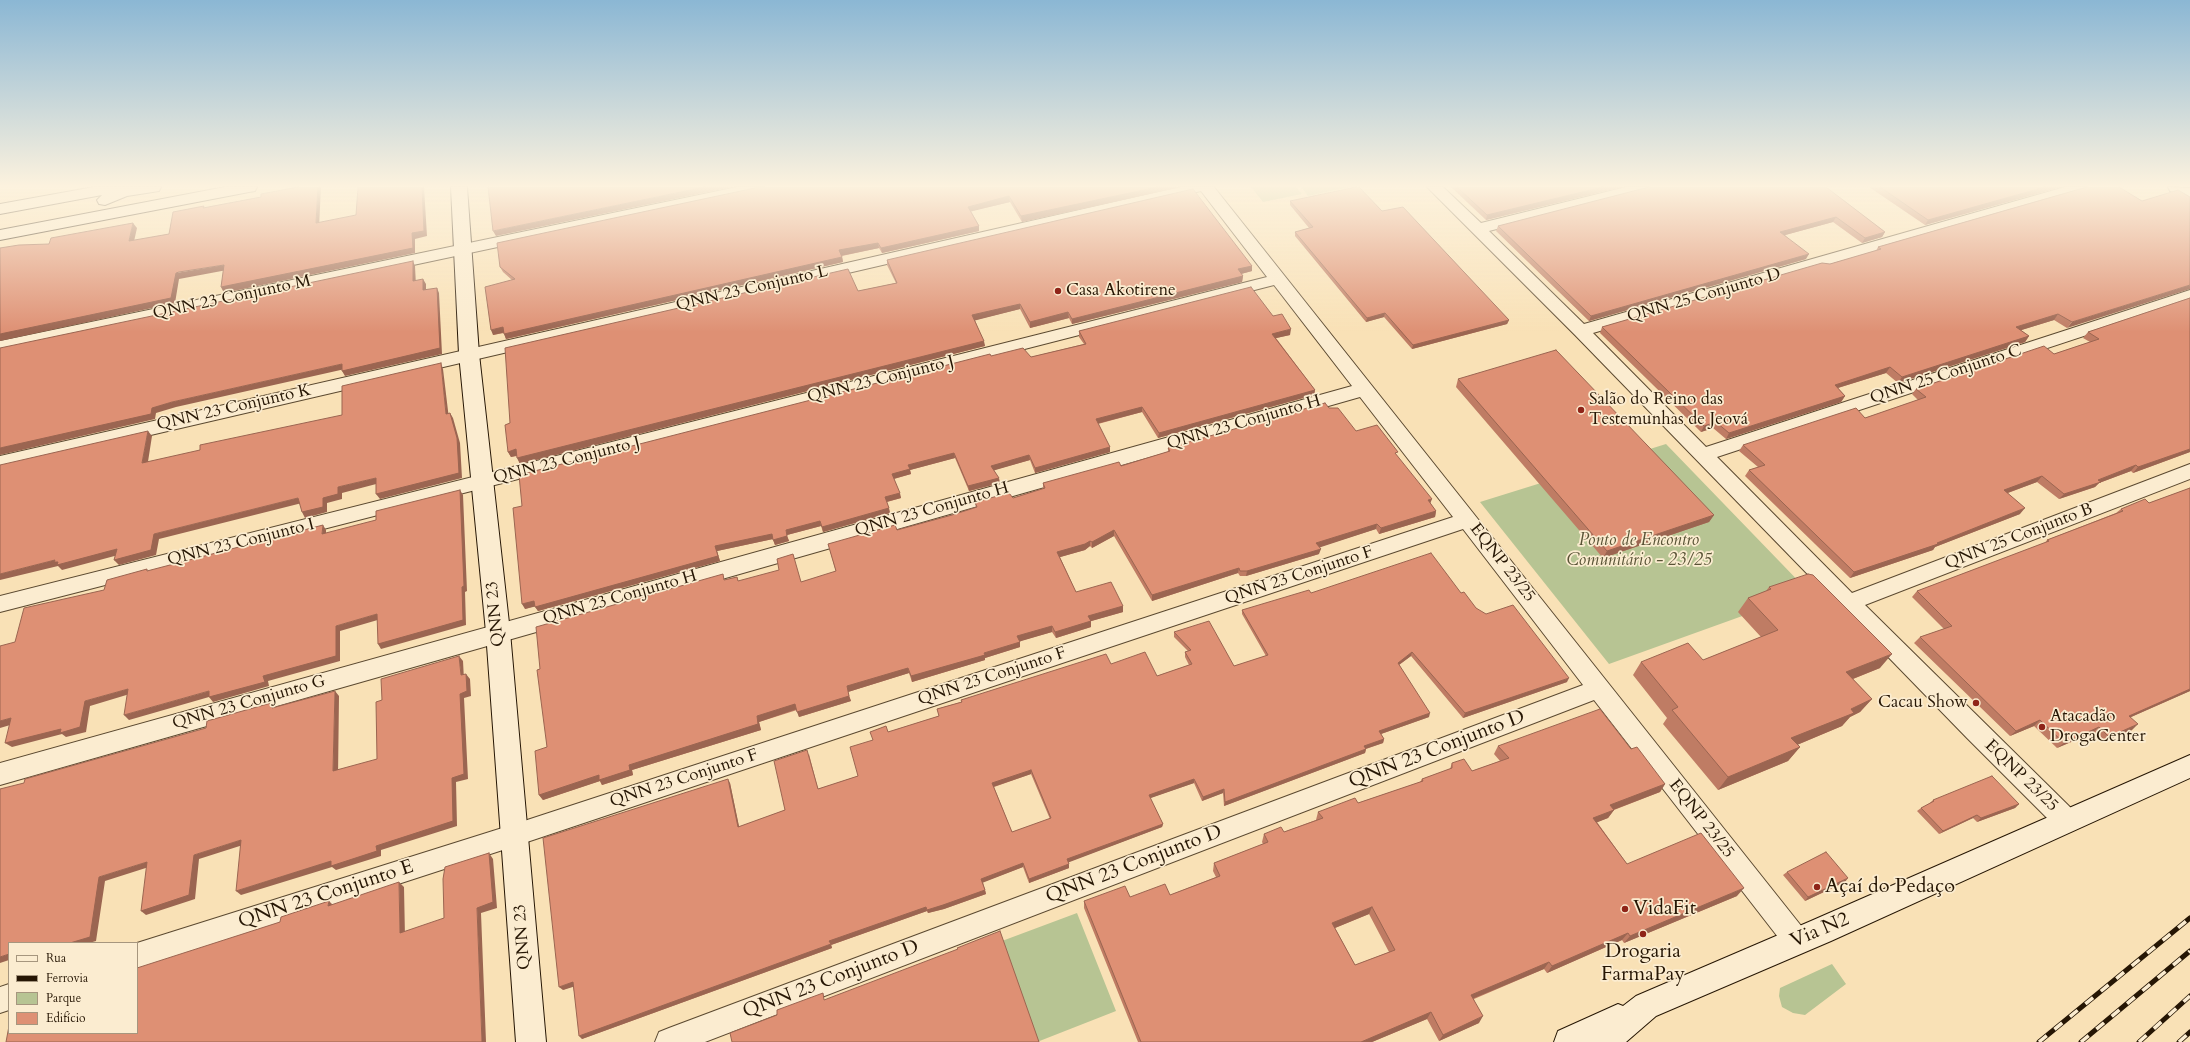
<!DOCTYPE html>
<meta charset="utf-8">
<style>
body{margin:0}
#map{position:relative;width:2190px;height:1042px;overflow:hidden;background:#f9e1b6;font-family:Cardo,serif}
canvas{display:block}
.legend{position:absolute;left:8px;top:942px;width:130px;height:92px;box-sizing:border-box;background:#fbecd0;border:1px solid #a6967e;margin:0;padding:5px 7px;list-style:none;font-size:12px;color:#261604}
.legend li{display:flex;align-items:center;gap:8px;height:20px}
.legend b{width:20px;border:1px solid #a6967e}
</style>
<div id="map">
<canvas width="2190" height="1042"></canvas>
<ul class="legend">
<li><b style="height:5px;background:#fbecd0"></b>Rua</li>
<li><b style="height:5px;background:#261604"></b>Ferrovia</li>
<li><b style="height:11px;background:#b7c493"></b>Parque</li>
<li><b style="height:11px;background:#de9074"></b>Edifício</li>
</ul>
</div>
<script>
const ctx = document.querySelector('canvas').getContext('2d');
ctx.lineJoin = 'round';
function fillPath(path, color) { ctx.fillStyle = color; ctx.fill(path, 'evenodd'); }
const poly = rows => new Path2D(rows.map(r => 'M' + r).join(''));
function trace(path, color, width, dash) { ctx.strokeStyle = color; ctx.lineWidth = width; ctx.lineCap = dash ? 'butt' : 'round'; ctx.setLineDash(dash || []); ctx.stroke(path); }
function drawText(font, color, halo, rows, align = 'center') {
  ctx.font = font + ' Cardo,serif'; ctx.lineWidth = 3.5; ctx.setLineDash([]); ctx.textBaseline = 'middle'; ctx.strokeStyle = halo; ctx.fillStyle = color; for (const [text, x, y, turn = 0] of rows) {
    ctx.save(); ctx.translate(x, y); ctx.rotate((+turn || 0) * Math.PI / 180); ctx.textAlign = isNaN(turn) ? turn : align; if (halo) ctx.strokeText(text, 0, 0); ctx.fillText(text, 0, 0); ctx.restore();
  }
}
const green = poly([
 [1251,187,1296,187,1302,194,1263,202],
 [1301,187,1350,187,1308,196],
 [1666,444,1809,592,1609,664,1480,502],
 [1077,913,1116,1011,1037,1042,1002,941],
 [1832,964,1846,984,1805,1015,1793,1013,1782,1007,1779,996,1780,988]
]);
const street = poly([
 [737,187,764,187,761,190,756,192,0,353,0,341,737,187],
 [1180,187,1214,187,1806,932,1810,941,1806,950,1797,954,1788,950,1594,700,705,1042,655,1042,659,1032,669,1028,1583,685,1463,529,515,846,137,969,137,943,515,824,1453,517,1360,397,0,785,0,763,1352,386,1274,285,0,612,0,596,1267,277,1201,191,0,470,0,456,1180,187],
 [1427,187,1443,187,1481,223,1626,187,1649,187,1647,190,1489,231,1584,324,2065,187,2087,187,2085,190,1593,333,1706,447,2190,290,2190,301,1717,457,1852,593,2190,464,2190,479,1865,605,2076,813,2079,821,2076,829,2067,832,2058,829,1967,738,1575,335,1427,187],
 [9,984,9,1010,0,1013,0,987,9,984]
]);
const secondary = poly([
 [94,187,161,187,159,191,127,196,105,205,99,204,97,200,102,195,0,214,0,204,94,187],
 [225,187,257,187,255,191,249,192,0,240,0,230,225,187],
 [451,187,467,187,479,354,510,632,546,1042,516,1042,486,632,459,354,451,187],
 [2168,187,2190,188,2190,200,2170,191,2168,187],
 [2190,755,2190,778,1831,941,1656,1016,1626,1042,1554,1042,1558,1031,1618,1004,1623,1006,1636,996,1811,921,2190,755]
]);
const rail = poly([
 [2039,1042,2190,918],
 [2081,1042,2190,951],
 [2139,1042,2190,996],
 [2179,1042,2190,1032]
]);
const wall = poly([
 [756,187,1181,187,1022,222,1010,202,971,211,979,226,979,231,882,253,879,248,842,256,843,262,506,339,504,333,493,335,512,280,503,272,500,267,755,188,757,187],
 [1451,187,1622,187,1486,220],
 [1826,187,1885,232,1882,237,1862,243,1833,222,1785,235,1806,259,1589,321,1496,231,1498,226],
 [1869,187,2061,187,1925,225],
 [2083,187,2119,187,2142,201,2178,190,2067,328,2054,320,2021,330,2029,336,2025,342,1898,383,1886,373,1838,388,1845,396,1841,402,1726,439,1713,428,1701,432,1600,333,1602,327,1830,264,1876,251,1878,247,2086,187],
 [1290,201,1382,211,1509,320,1507,324,1412,349,1384,317,1366,322,1295,236,1295,232,1309,228,1290,205],
 [887,260,1252,266,1252,271,1241,274,1243,276,1242,282,1072,324,1069,318,1030,328,1020,309,975,320,985,346,520,464,517,456,511,457,508,452,510,423,858,291,896,283,887,265],
 [2190,298,2190,452,2133,473,2131,471,2099,483,2095,487,2059,499,2037,482,2008,493,2020,514,1935,547,1933,550,1850,578,1745,476,1749,470,1758,467,1739,451,1743,445,1865,418,1918,400,1912,394,1916,389,2054,354,2090,342,2083,338,2088,332],
 [1273,316,1290,335,1276,338,1315,390,1314,395,1158,438,1142,412,1098,424,1110,452,1035,473,1030,460,994,470,1000,483,969,491,955,458,910,470,911,474,894,479,901,498,887,502,890,513,823,532,821,526,787,535,789,541,775,545,773,539,717,551,720,561,538,611,535,606,525,609,522,506,991,356,1031,357,1084,344,1079,337,1079,331],
 [1458,379,1714,515,1709,522,1603,558,1456,387],
 [1329,408,1356,431,1397,456,1436,511,1435,517,1379,534,1376,529,1319,547,1319,554,1246,576,1240,576,1238,573,1152,601,1114,536,1092,548,1090,546,1085,550,1060,557,1076,592,1123,606,1123,612,1091,621,1091,627,1056,638,1052,632,1020,641,1020,647,985,658,985,660,912,682,909,673,848,692,851,701,799,717,797,710,759,722,761,730,632,770,633,775,602,785,600,781,543,800,539,795,547,747,540,669,725,580,737,577,738,581,801,582,836,572,828,544,897,530,952,515,976,508,975,502,1013,498,1043,489,1043,483,1121,466,1168,452,1168,448],
 [2190,488,2190,691,2131,717,2132,730,2102,742,2092,733,2057,748,2034,726,2010,736,1914,643,1920,637,1944,629,1912,597,1917,591,2045,543,2047,540,2116,513,2121,509,2149,503],
 [1769,587,1880,668,1853,679,1872,699,1860,712,1850,717,1842,726,1797,745,1800,747,1788,761,1718,790,1663,724,1667,718,1633,675,1641,662,1703,660,1761,637,1738,612,1748,598,1766,591],
 [1311,593,1461,593,1476,608,1567,682,1463,718,1411,656,1399,665,1429,717,1381,734,1384,739,1383,743,1366,749,1365,753,1224,806,1223,793,1202,801,1194,783,1150,798,1163,824,1162,827,1068,862,1069,868,1029,883,1023,867,983,882,986,894,944,909,928,913,927,911,831,945,832,948,582,1039,573,986,563,990,730,783,739,827,785,810,809,754,818,789,858,776,873,740,888,732,939,716,937,709,961,702,961,700,1111,664,1157,676,1189,665,1185,657,1185,652,1188,651,1174,637,1174,632,1234,666,1266,656,1242,614,1242,610],
 [1031,774,1050,819,1012,832,994,787],
 [1498,746,1631,749,1665,784,1660,792,1614,810,1608,818,1597,822,1627,864,1737,896,1624,943,1622,940,1547,973,1544,969,1474,999,1479,1023,1439,1041,1427,1019,1372,1042,1138,1042,1084,908,1084,901,1130,897,1170,895,1216,877,1213,871,1214,863,1263,844,1262,842,1264,834,1284,832,1316,820,1318,812,1358,803,1420,782,1422,779,1450,769,1452,763,1472,771,1500,761,1494,754],
 [1369,914,1389,952,1355,965,1335,928],
 [1933,800,2019,804,2015,808,1977,822,1973,818,1939,834,1917,811,1921,808,1929,804],
 [1787,872,1845,882,1805,901,1783,875]
]);
const shadedWall = poly([
 [318,187,321,187,319,228,316,223],
 [422,187,424,187,427,236,415,239,415,253,224,293,221,287,412,233],
 [705,187,732,187,496,236,493,231],
 [1158,187,1181,187,1022,222,1021,216],
 [1603,187,1622,187,1486,220,1487,215],
 [2045,187,2061,187,1925,225,1928,220],
 [1009,196,1010,202,969,212,968,207],
 [1836,217,1833,222,1778,237,1780,232],
 [133,223,137,228,133,246,129,241],
 [979,226,979,231,882,253,881,248],
 [1885,232,1882,237,1862,243,1865,238],
 [878,243,879,248,840,256,839,250],
 [1809,254,1806,259,1589,321,1591,316],
 [842,257,843,262,506,339,504,334],
 [413,261,415,266,416,286,413,281],
 [224,265,227,270,179,279,175,303,0,341,0,334,176,273],
 [1252,266,1252,271,1237,275,1238,269],
 [1243,276,1242,282,1072,324,1072,319],
 [423,279,426,284,426,295,423,290],
 [2190,285,2190,289,2067,328,2072,322],
 [437,288,439,293,442,354,345,376,342,371],
 [1020,304,1020,309,973,321,972,315],
 [1068,312,1069,318,1030,328,1030,322],
 [1385,313,1384,317,1366,322,1367,318],
 [2058,314,2054,320,2012,333,2016,327],
 [1509,320,1507,324,1412,349,1413,345],
 [503,327,506,332,493,335,491,330],
 [1291,329,1290,335,1272,339,1272,334],
 [2029,336,2025,342,1898,383,1902,377],
 [984,341,985,346,520,464,517,458],
 [441,363,443,369,449,419,446,414],
 [342,364,345,369,176,407,156,413,155,419,0,455,0,448,172,402],
 [1890,367,1886,373,1831,390,1835,385],
 [1315,390,1314,395,1158,438,1159,433],
 [1845,396,1841,402,1726,439,1729,433],
 [1142,407,1142,412,1096,424,1096,419],
 [450,413,453,418,460,443,462,478,380,499,376,494],
 [1716,422,1713,428,1701,432,1704,426],
 [148,431,152,436,147,468,142,463],
 [1110,447,1110,452,1035,473,1035,468],
 [516,449,519,455,511,457,508,452],
 [2190,449,2190,452,2133,473,2138,467],
 [954,453,955,458,910,470,911,474,893,479,892,474,908,465],
 [1029,455,1030,460,992,471,991,466],
 [2136,465,2131,471,2099,483,2095,487,2059,499,2064,494],
 [2042,476,2037,482,1999,496,2004,490],
 [376,478,380,483,342,493,342,499,327,503,327,512,305,518,302,512,338,487],
 [999,478,1000,483,969,491,968,486],
 [460,490,463,495,467,591,465,592,466,625,381,649,378,644],
 [900,493,901,498,886,502,885,497],
 [298,498,302,503,159,539,156,555,119,565,114,560,154,534],
 [1432,499,1430,504,1428,500],
 [889,508,890,513,823,532,822,527],
 [2025,508,2020,514,1935,547,1933,550,1850,578,1854,572,1937,543],
 [1436,511,1435,517,1379,534,1381,528],
 [1714,515,1709,522,1603,558,1607,551],
 [820,521,821,526,787,535,786,530],
 [1377,524,1376,529,1315,549,1316,543],
 [323,525,326,530,326,539,322,534],
 [1114,530,1114,536,1092,548,1092,542],
 [772,534,773,539,717,551,720,561,538,611,535,607,715,546],
 [787,536,789,541,775,545,773,540],
 [1090,541,1090,546,1085,550,1057,558,1057,552],
 [117,549,122,554,62,570,58,566,0,580,0,574,55,560],
 [1321,549,1319,554,1246,576,1247,571],
 [1239,568,1238,573,1152,601,1152,595],
 [534,601,537,606,525,609,522,604],
 [1123,606,1123,612,1088,622,1088,616],
 [377,614,381,619,340,631,340,661,268,681,269,686,213,702,209,697,129,720,124,715,263,676,336,626],
 [1091,621,1091,627,1056,638,1055,632],
 [1052,626,1052,632,1018,642,1017,636],
 [1020,642,1020,647,985,658,985,660,912,682,911,676],
 [1412,652,1411,656,1396,667,1398,663],
 [1892,654,1880,668,1835,686,1846,672],
 [459,656,463,661,464,680,461,675],
 [908,668,909,673,848,692,847,686],
 [466,674,470,679,471,696,464,698,468,779,456,782,457,826,381,850,381,856,336,870,332,867,241,895,236,891,376,846,452,778,460,694],
 [1569,678,1567,682,1463,718,1465,713],
 [128,689,133,693,90,706,86,732,66,737,62,734,12,747,5,743,85,701],
 [2190,689,2190,691,2122,721,2129,716],
 [335,691,339,696,338,776,333,771],
 [849,696,851,701,799,717,797,712],
 [1872,699,1860,712,1850,717,1842,726,1780,752,1791,738],
 [795,704,797,709,759,722,761,730,632,770,633,775,602,785,600,781,543,800,539,795,629,765,757,716],
 [1430,713,1429,717,1378,735,1379,731],
 [11,718,17,723,0,728,0,721],
 [2040,720,2034,726,2010,736,2016,731],
 [2138,724,2132,730,2102,742,2109,737],
 [2099,727,2092,733,2057,748,2064,743],
 [1384,739,1383,743,1362,750,1364,746],
 [1800,747,1788,761,1718,790,1728,777],
 [1366,749,1365,753,1224,806,1225,802],
 [1031,770,1031,774,993,787,992,783],
 [728,779,730,783,740,831,738,827],
 [1194,779,1194,783,1148,799,1149,795],
 [1665,784,1660,792,1605,813,1610,805],
 [1224,789,1223,793,1202,801,1203,797],
 [2019,804,2015,808,1977,822,1981,818],
 [1614,810,1608,818,1588,826,1593,818],
 [1977,815,1973,818,1939,834,1943,831],
 [1163,824,1162,827,1067,863,1067,859],
 [241,840,246,844,199,859,195,899,146,915,141,911,194,855],
 [489,853,493,859,497,908,481,913,486,1042,482,1042,477,908],
 [147,862,152,866,105,881,96,941,89,943,70,943,99,877],
 [1023,863,1023,867,982,883,981,879],
 [1069,864,1069,868,1029,883,1029,879],
 [1848,878,1845,882,1805,901,1808,897],
 [399,882,404,887,405,938,400,933],
 [1744,888,1737,896,1624,943,1630,936],
 [985,890,986,894,944,909,928,913,927,910],
 [329,901,334,906,328,906],
 [926,907,927,911,831,945,829,941],
 [1372,907,1369,914,1330,930,1332,923],
 [1628,933,1622,940,1547,973,1552,966],
 [831,944,832,948,582,1039,579,1036],
 [9,954,9,960,0,963,0,957],
 [1549,962,1544,969,1467,1001,1471,995],
 [573,982,576,986,563,990,559,987],
 [1431,1012,1427,1019,1372,1042,1361,1042],
 [1483,1016,1479,1023,1439,1041,1443,1035]
]);
const building = poly([
 [298,187,318,187,316,223,356,215,358,187,422,187,424,231,412,233,413,248,221,287,224,265,179,272,176,273,171,298,0,334,0,248,19,245,49,244,51,238,133,223,129,241,169,234,173,212,204,206,203,208,261,197,261,194,298,187],
 [488,187,705,187,493,231,488,187],
 [757,187,1158,187,1021,216,1009,196,968,207,979,226,881,248,878,243,839,250,842,257,504,334,503,327,491,330,485,287,515,279,500,267,497,243,755,188,757,187],
 [1356,187,1359,187,1382,211,1403,207,1509,320,1413,345,1385,313,1367,318,1295,232,1313,227,1290,201,1356,187],
 [1457,187,1603,187,1487,215,1457,187],
 [1649,187,1826,187,1885,232,1865,238,1836,217,1780,232,1809,254,1591,316,1498,226,1649,187],
 [1880,187,2045,187,1928,220,1880,187],
 [2087,187,2119,187,2142,201,2178,190,2190,197,2190,285,2072,322,2058,314,2016,327,2029,336,1902,377,1890,367,1835,385,1845,396,1729,433,1716,422,1704,426,1602,327,1822,263,1830,264,1881,249,1878,247,2087,187],
 [1193,189,1252,266,1238,269,1243,276,1072,319,1068,312,1030,322,1020,304,972,315,984,341,517,458,516,449,508,452,505,425,510,423,505,348,848,269,858,291,897,283,887,260,1193,189],
 [413,261,413,281,423,279,423,290,437,288,440,348,342,371,342,364,172,402,152,408,151,414,0,448,0,348,413,261],
 [1251,287,1273,316,1282,314,1291,329,1272,334,1315,390,1159,433,1142,407,1096,419,1110,447,1035,468,1029,455,991,466,999,478,968,486,954,453,908,465,910,469,892,474,900,493,885,497,889,508,822,527,820,521,786,530,787,536,773,540,772,534,715,546,718,556,535,607,534,601,522,604,513,508,522,506,519,475,990,354,991,356,1023,348,1031,357,1086,344,1079,331,1251,287],
 [2190,298,2190,449,2138,467,2136,465,2098,480,2101,482,2064,494,2042,476,2004,490,2025,508,1937,543,1938,544,1854,572,1749,470,1765,465,1743,445,1856,408,1865,418,1926,397,1916,389,2044,346,2054,354,2099,339,2088,332,2190,298],
 [1556,350,1714,515,1607,551,1458,379,1556,350],
 [441,363,446,414,450,413,457,438,459,473,376,494,376,478,338,487,338,494,323,498,323,507,302,512,298,498,154,534,151,550,114,560,117,549,57,565,58,562,54,562,55,560,0,574,0,465,148,431,142,463,200,450,200,445,342,415,342,386,441,363],
 [1325,403,1329,408,1338,408,1356,431,1377,425,1398,452,1395,453,1432,499,1428,500,1436,511,1381,528,1377,524,1316,543,1321,549,1247,571,1240,571,1239,568,1152,595,1114,530,1092,542,1090,541,1085,544,1057,552,1076,592,1111,582,1123,606,1088,616,1091,621,1055,632,1052,626,1017,636,1020,642,984,653,985,655,911,676,908,668,847,686,849,696,797,712,795,704,757,716,758,724,629,765,630,770,599,780,599,775,539,795,535,751,547,747,537,670,540,669,536,627,723,574,724,580,737,577,738,581,779,570,777,559,793,554,801,582,836,571,828,544,895,525,897,530,952,515,977,507,975,502,1009,493,1013,498,1045,488,1043,483,1119,462,1121,466,1170,451,1168,448,1325,403],
 [2190,488,2190,689,2129,716,2138,724,2109,737,2099,727,2064,743,2040,720,2016,731,1920,637,1952,626,1917,591,2049,541,2047,540,2123,511,2121,509,2145,499,2149,503,2190,488],
 [460,490,464,586,462,587,463,620,378,644,377,614,336,626,336,656,263,676,265,682,209,697,209,691,124,715,128,689,85,701,80,727,60,733,61,729,5,743,11,718,0,721,0,646,15,642,24,608,104,590,107,580,147,569,147,571,323,525,322,534,376,520,376,511,460,490],
 [1431,553,1461,593,1464,592,1476,608,1486,614,1513,605,1569,678,1465,713,1412,652,1398,663,1430,713,1379,731,1384,739,1364,746,1366,749,1225,802,1224,789,1203,797,1194,779,1149,795,1163,824,1067,859,1069,864,1029,879,1023,863,981,879,985,890,943,905,927,910,926,907,829,941,831,944,579,1036,573,982,559,987,543,838,728,779,738,827,785,810,774,761,807,750,818,789,858,776,850,747,873,740,870,732,886,726,888,732,939,716,937,709,962,702,961,700,1106,654,1111,664,1145,652,1157,676,1192,664,1185,652,1191,650,1174,632,1209,621,1234,666,1268,655,1242,610,1309,590,1311,593,1431,553],
 [1031,770,1051,818,1012,832,992,783,1031,770],
 [1808,574,1813,575,1892,654,1846,672,1872,699,1851,709,1854,713,1791,738,1800,747,1728,777,1672,710,1678,707,1641,662,1688,643,1703,660,1778,630,1748,598,1771,589,1769,587,1808,574],
 [459,656,461,675,466,674,467,691,460,694,464,774,452,778,453,821,376,846,377,851,331,866,331,861,236,891,241,840,194,855,189,895,141,911,147,862,99,877,90,937,70,943,9,943,9,954,0,957,0,789,24,783,25,779,206,728,207,721,271,703,272,708,335,691,333,771,377,759,376,702,382,700,381,679,459,656],
 [1600,709,1631,749,1637,747,1665,784,1610,805,1614,810,1593,818,1627,864,1701,833,1744,888,1630,936,1628,933,1552,966,1549,962,1471,995,1483,1016,1443,1035,1431,1012,1361,1042,1141,1042,1084,901,1125,886,1130,897,1165,884,1170,895,1220,876,1214,863,1268,842,1264,834,1281,827,1284,832,1323,818,1318,812,1355,798,1358,803,1423,781,1422,779,1452,768,1452,763,1464,759,1472,771,1509,758,1498,746,1600,709],
 [1372,907,1395,950,1355,965,1332,923,1372,907],
 [1992,776,2019,804,1981,818,1977,815,1943,831,1921,808,1934,801,1933,800,1992,776],
 [1826,852,1848,878,1808,897,1787,872,1826,852],
 [489,853,493,902,477,908,482,1042,6,1042,9,1026,9,1033,137,1033,137,968,280,922,281,917,329,901,328,906,399,882,400,933,444,918,443,879,445,867,489,853],
 [1000,931,1039,1042,732,1042,730,1033,777,1015,777,1010,823,993,824,1000,958,949,957,948,1000,931]
]);
const markers = [
 [1058,291,4,"#8f2418"],
 [1581,410,4,"#8f2418"],
 [1976,703,4,"#8f2418"],
 [2042,727,4,"#8f2418"],
 [1817,887,4,"#8f2418"],
 [1625,909,4,"#8f2418"],
 [1643,934,4,"#8f2418"]
];
const streetNames = [
 ["QNN 23 Conjunto L",752,289,-13],
 ["QNN 25 Conjunto D",1704,296,-16],
 ["QNN 23 Conjunto M",232,298,-12],
 ["QNN 25 Conjunto C",1946,375,-18],
 ["QNN 23 Conjunto J",881,380,-14],
 ["QNN 23 Conjunto K",234,408,-13],
 ["QNN 23 Conjunto H",1244,423,-16],
 ["QNN 23 Conjunto J",567,461,-14],
 ["QNN 23 Conjunto H",932,510,-16],
 ["QNN 25 Conjunto B",2019,537,-21],
 ["QNN 23 Conjunto I",241,543,-14],
 ["EQNP 23/25",1502,563,52],
 ["QNN 23 Conjunto F",1299,576,-18],
 ["QNN 23 Conjunto H",620,598,-16],
 ["QNN 23",496,614,-96],
 ["QNN 23 Conjunto F",992,677,-18],
 ["QNN 23 Conjunto G",249,703,-16],
 ["EQNP 23/25",2021,776,44],
 ["QNN 23 Conjunto F",684,779,-18],
 ["EQNP 23/25",1701,819,52],
 ["QNN 23",523,937,-94]
];
const poiNames = [
 ["Casa Akotirene",1066,291],
 ["Salão do Reino das",1589,400],
 ["Testemunhas de Jeová",1589,420],
 ["Cacau Show",1968,703,"right"],
 ["Atacadão",2050,717],
 ["DrogaCenter",2050,737]
];
const parkNames = [
 ["Ponto de Encontro",1639,541],
 ["Comunitário - 23/25",1639,561]
];
const nearStreetnames = [
 ["QNN 23 Conjunto D",1437,750,-21],
 ["QNN 23 Conjunto D",1134,865,-21],
 ["QNN 23 Conjunto E",326,895,-18],
 ["Via N2",1820,931,-23],
 ["QNN 23 Conjunto D",831,980,-21]
];
const nearPoinames = [
 ["Açaí do Pedaço",1825,887],
 ["VidaFit",1633,909],
 ["Drogaria",1643,952,"center"],
 ["FarmaPay",1643,975,"center"]
];
fillPath(green, '#b7c493');
trace(street, '#5b4930', 2);
trace(secondary, '#261604', 2);
fillPath(street, '#fbecd0');
fillPath(secondary, '#fbecd0');
trace(rail, '#261604', 5);
trace(rail, '#fbecd0', 3.5, [10]);
fillPath(wall, '#bf7c64');
fillPath(shadedWall, '#9b6551');
fillPath(building, '#de9074');
trace(building, '#9b6551', 1);
const sky = ctx.createLinearGradient(0, 0, 0, 332);
sky.addColorStop(0, '#8bb7d4');
sky.addColorStop(0.56, '#fcf2de');
sky.addColorStop(1, '#fcf2de00');
ctx.fillStyle = sky;
ctx.fillRect(0, 0, 2190, 332);
for (const [x, y, r, color] of markers) { const dot = new Path2D(); dot.arc(x, y, r, 0, 2 * Math.PI); ctx.fillStyle = color; ctx.fill(dot); trace(dot, '#fbecd0', 1.5); }
drawText('17px', '#261604', '#fbecd0', streetNames);
drawText('17px', '#261604', '#fbecd0', poiNames, 'left');
drawText('italic 17px', '#595336', '#fbecd0', parkNames);
drawText('20px', '#261604', '#fbecd0', nearStreetnames);
drawText('20px', '#261604', '#fbecd0', nearPoinames, 'left');
</script>
